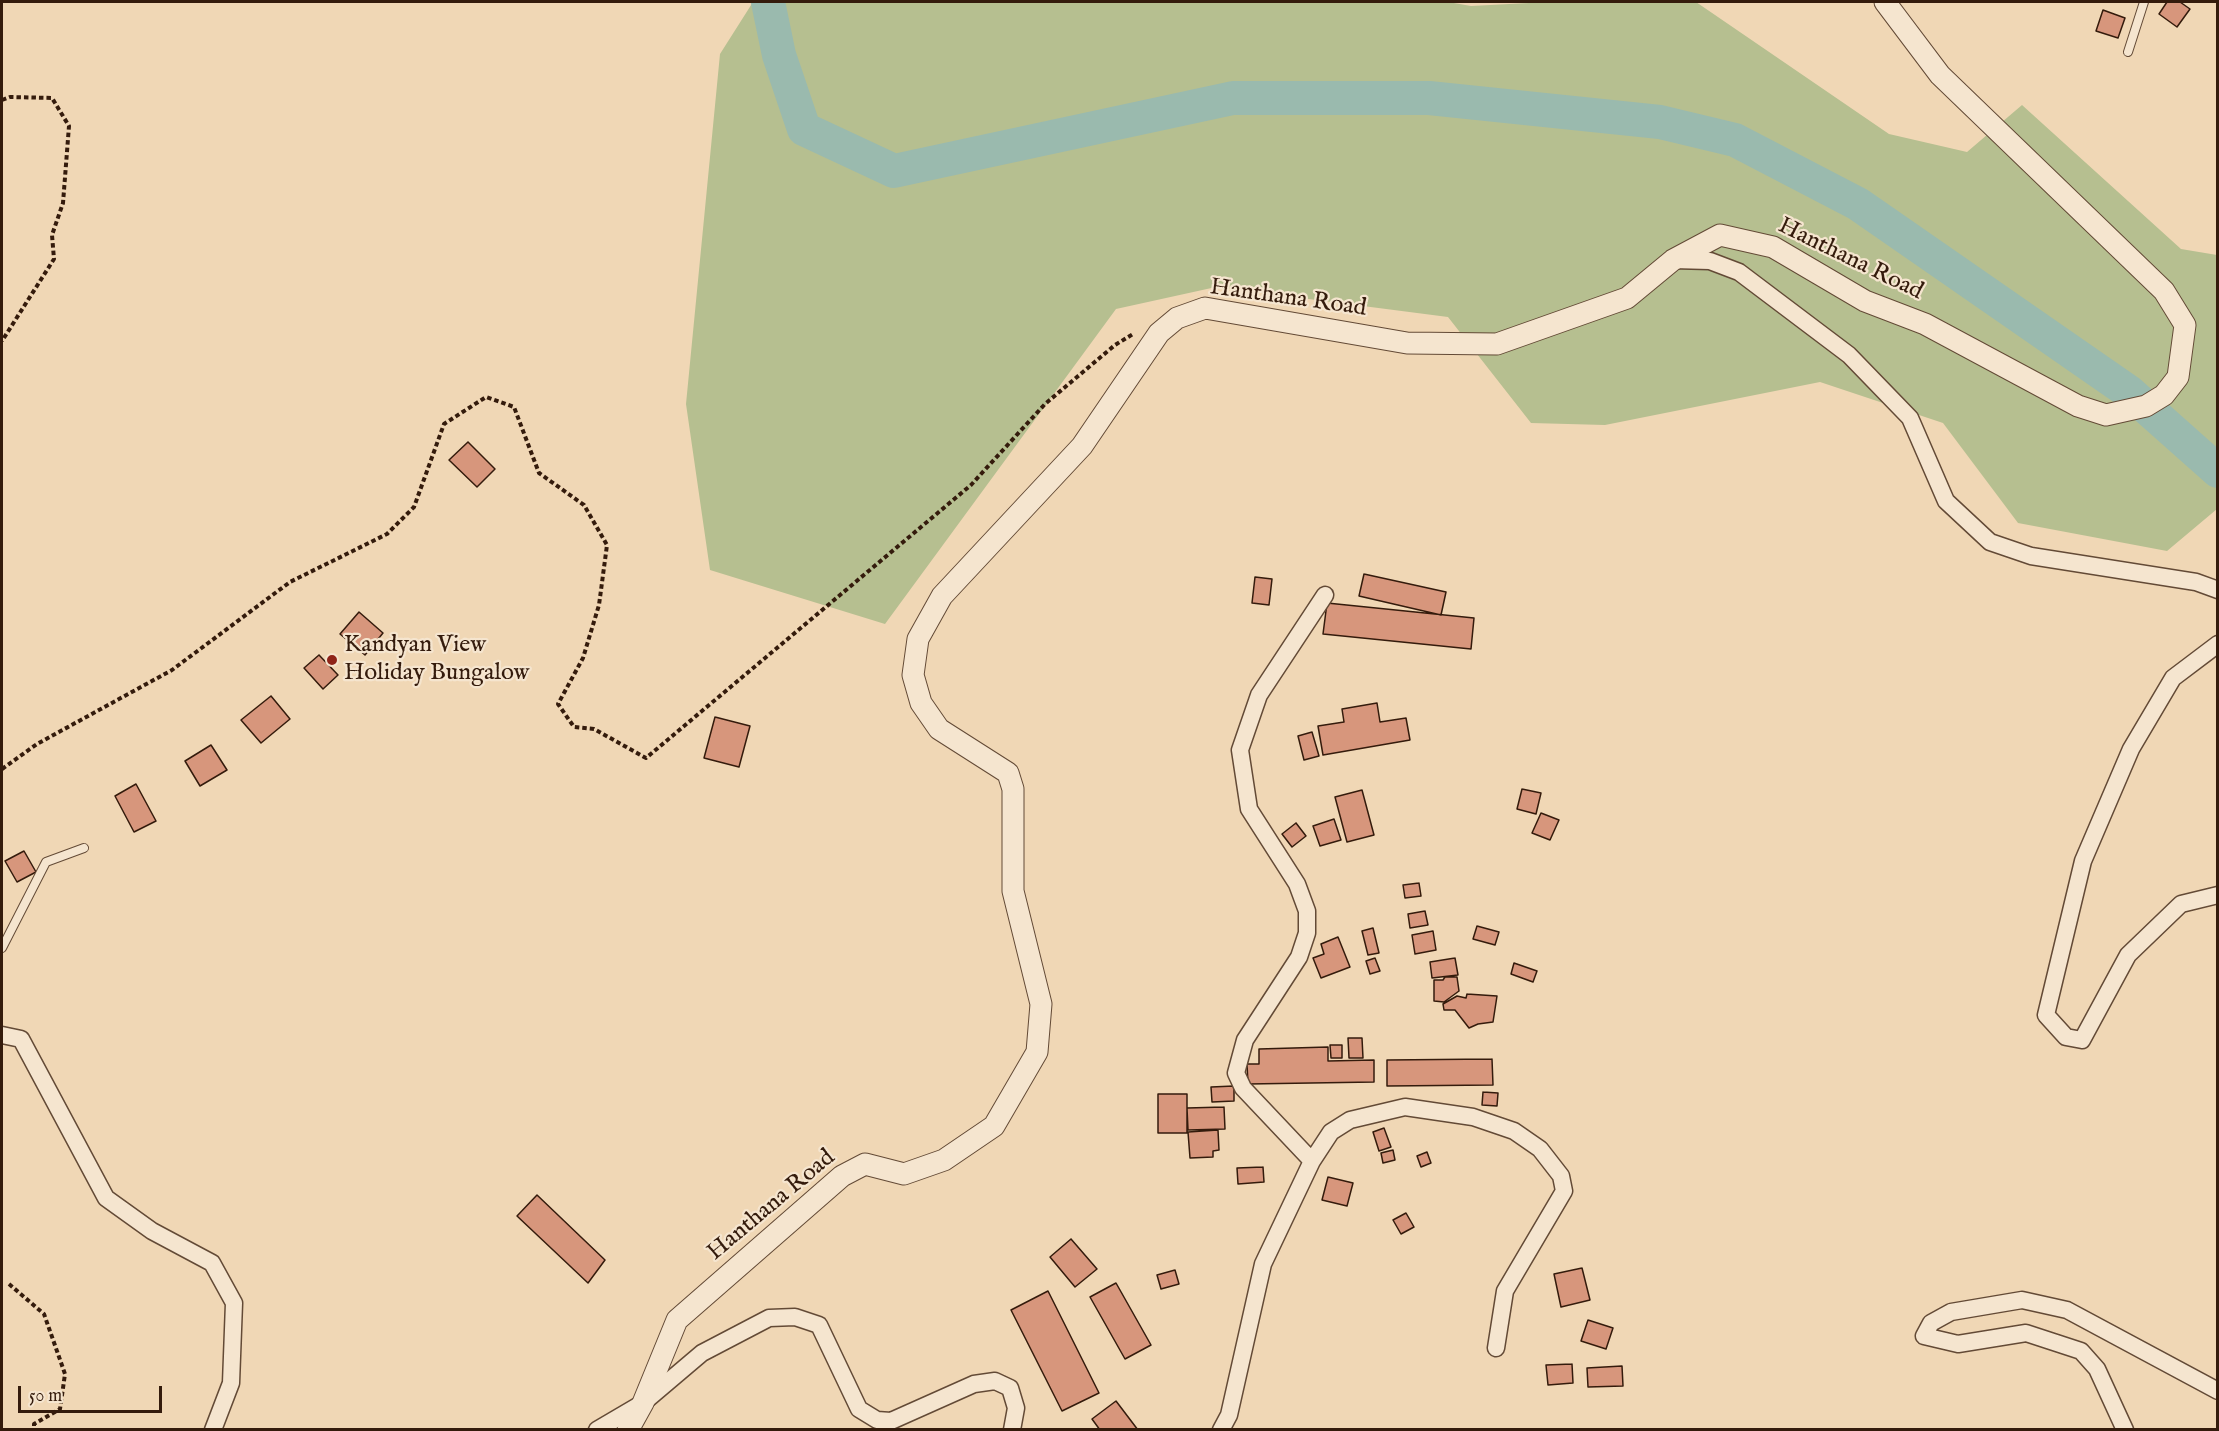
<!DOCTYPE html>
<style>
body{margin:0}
#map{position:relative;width:2219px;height:1431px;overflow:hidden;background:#f0d7b5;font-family:"IM FELL English",serif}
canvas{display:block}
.frame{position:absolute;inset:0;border:3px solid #341b0c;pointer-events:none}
.scale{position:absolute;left:18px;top:1386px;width:144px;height:27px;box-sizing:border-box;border:3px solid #341b0c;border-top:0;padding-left:8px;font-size:18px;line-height:21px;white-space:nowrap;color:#341b0c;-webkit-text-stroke:4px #f5e5cf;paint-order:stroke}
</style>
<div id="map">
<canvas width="2219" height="1431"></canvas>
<div class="frame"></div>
<div class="scale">50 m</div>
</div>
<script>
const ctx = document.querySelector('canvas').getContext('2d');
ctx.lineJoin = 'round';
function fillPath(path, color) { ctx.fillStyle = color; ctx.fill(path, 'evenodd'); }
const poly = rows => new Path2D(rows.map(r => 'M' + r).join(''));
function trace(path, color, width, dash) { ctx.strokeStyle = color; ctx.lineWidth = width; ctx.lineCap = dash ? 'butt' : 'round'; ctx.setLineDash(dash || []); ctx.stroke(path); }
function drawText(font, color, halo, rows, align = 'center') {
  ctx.font = font + ' "IM FELL English",serif'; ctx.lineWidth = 4.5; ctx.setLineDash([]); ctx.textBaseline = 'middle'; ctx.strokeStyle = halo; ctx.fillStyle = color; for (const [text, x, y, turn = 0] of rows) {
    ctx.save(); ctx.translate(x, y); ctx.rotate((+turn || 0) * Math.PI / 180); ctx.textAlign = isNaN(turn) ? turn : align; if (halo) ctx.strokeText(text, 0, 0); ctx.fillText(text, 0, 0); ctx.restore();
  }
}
const green = poly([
 [753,2,1448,2,1471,6,1548,2,1696,2,1889,134,1967,152,2022,105,2181,249,2217,255,2217,509,2167,551,2018,523,1943,423,1820,382,1605,425,1531,423,1448,317,1216,287,1116,309,885,624,710,570,686,404,720,54]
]);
const river = poly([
 [768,2,779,55,804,129,894,171,1233,98,1429,98,1660,122,1735,140,1858,204,2129,392,2218,471]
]);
const building = poly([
 [2167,2,2180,2,2190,9,2177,27,2159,14,2167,2],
 [2103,10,2125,18,2118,38,2096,31,2103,10],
 [468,442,495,469,477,487,449,460,468,442],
 [1364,574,1446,592,1441,615,1359,596,1364,574],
 [1255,577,1272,579,1269,605,1252,603,1255,577],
 [1327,603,1474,618,1471,649,1323,634,1327,603],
 [359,612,383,633,365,655,340,634,359,612],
 [319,655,338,675,323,689,304,668,319,655],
 [271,696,290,719,261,743,241,720,271,696],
 [1377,703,1380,722,1406,718,1410,740,1323,755,1318,726,1344,722,1342,709,1377,703],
 [715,717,750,726,739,767,704,758,715,717],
 [1312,732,1319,756,1304,760,1298,736,1312,732],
 [211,745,227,770,200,786,185,761,211,745],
 [136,784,156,821,134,832,115,796,136,784],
 [1522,789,1541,793,1536,814,1517,809,1522,789],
 [1362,790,1374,835,1347,842,1335,797,1362,790],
 [1541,813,1559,820,1550,840,1532,833,1541,813],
 [1334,819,1341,840,1320,846,1313,826,1334,819],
 [1296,823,1306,836,1292,847,1282,834,1296,823],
 [24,851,36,872,17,882,5,861,24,851],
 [1419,883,1421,896,1405,898,1403,885,1419,883],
 [1425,911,1428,925,1410,928,1408,914,1425,911],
 [1477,926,1499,932,1495,945,1473,939,1477,926],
 [1373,928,1379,953,1368,955,1362,931,1373,928],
 [1433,931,1436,950,1415,954,1412,935,1433,931],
 [1338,937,1350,967,1321,978,1313,958,1324,954,1321,944,1338,937],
 [1375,958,1380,971,1370,974,1366,961,1375,958],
 [1455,958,1458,975,1432,978,1430,962,1455,958],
 [1514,963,1537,971,1533,982,1511,974,1514,963],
 [1445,977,1457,977,1459,991,1444,1002,1434,1001,1434,980,1443,980,1445,977],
 [1467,994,1497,996,1493,1022,1478,1024,1469,1028,1455,1010,1444,1010,1443,1004,1457,996,1466,998,1467,994],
 [1348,1038,1362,1038,1363,1058,1349,1058,1348,1038],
 [1330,1045,1342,1045,1342,1058,1331,1058,1330,1045],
 [1328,1047,1328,1061,1374,1060,1374,1082,1248,1084,1247,1064,1259,1064,1259,1049,1328,1047],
 [1492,1059,1493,1085,1387,1086,1387,1060,1492,1059],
 [1234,1086,1234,1101,1212,1102,1211,1087,1234,1086],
 [1483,1092,1498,1093,1497,1106,1482,1105,1483,1092],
 [1158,1094,1187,1094,1187,1133,1158,1133,1158,1094],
 [1224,1107,1225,1129,1188,1130,1187,1108,1224,1107],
 [1384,1128,1391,1147,1379,1151,1373,1132,1384,1128],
 [1218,1130,1219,1150,1213,1151,1213,1157,1190,1158,1188,1132,1218,1130],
 [1393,1150,1395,1160,1383,1163,1381,1153,1393,1150],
 [1427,1152,1431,1163,1421,1167,1417,1156,1427,1152],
 [1263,1167,1264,1182,1238,1184,1237,1168,1263,1167],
 [1328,1177,1353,1183,1347,1206,1322,1200,1328,1177],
 [537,1195,605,1260,588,1283,517,1216,537,1195],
 [1406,1213,1414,1227,1401,1234,1393,1220,1406,1213],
 [1071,1239,1097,1269,1075,1287,1050,1257,1071,1239],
 [1582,1268,1590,1300,1561,1307,1554,1274,1582,1268],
 [1175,1270,1179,1284,1161,1289,1157,1275,1175,1270],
 [1116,1283,1151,1345,1125,1359,1090,1297,1116,1283],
 [1048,1291,1099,1393,1062,1411,1011,1310,1048,1291],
 [1588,1320,1613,1328,1606,1349,1581,1341,1588,1320],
 [1572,1364,1573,1383,1548,1385,1546,1365,1572,1364],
 [1622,1366,1623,1386,1588,1387,1587,1368,1622,1366],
 [1116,1401,1138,1430,1100,1430,1092,1419,1116,1401]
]);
const path = poly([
 [2,100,10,97,52,98,69,126,63,203,52,235,54,259,2,341],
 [2,769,37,744,172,670,290,582,387,534,414,507,444,424,486,397,514,407,539,473,584,505,607,545,599,605,583,658,558,704,574,727,594,729,646,758,971,485,1045,404,1115,345,1133,334],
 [9,1284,44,1314,65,1374,60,1409,34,1424,34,1430]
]);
const service = poly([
 [2128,52,2144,2],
 [2,948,46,862,84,848]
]);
const minor = poly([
 [1673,260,1710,261,1739,272,1849,355,1910,418,1946,501,1990,542,2031,556,2196,582,2218,590],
 [2218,644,2173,678,2131,749,2083,861,2046,1015,2066,1037,2082,1040,2128,955,2181,904,2218,895],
 [2,1035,21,1039,106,1198,152,1231,212,1263,234,1303,231,1383,213,1430],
 [1312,1161,1243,1088,1236,1073,1245,1040,1299,957,1307,933,1307,911,1297,884,1249,809,1240,750,1259,695,1325,595],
 [597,1430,643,1403,702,1353,769,1318,795,1317,819,1325,859,1409,877,1420,891,1421,974,1384,995,1381,1010,1388,1016,1408,1012,1430],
 [1221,1430,1229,1415,1263,1264,1312,1161,1331,1132,1350,1120,1405,1107,1473,1117,1514,1131,1540,1149,1561,1176,1564,1191,1505,1291,1496,1348],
 [2125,1430,2097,1369,2081,1351,2026,1333,1958,1344,1924,1336,1931,1323,1951,1312,2022,1300,2067,1310,2218,1391]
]);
const tertiary = poly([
 [628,1430,643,1403,677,1320,842,1176,865,1164,904,1174,944,1160,994,1126,1037,1052,1041,1004,1013,891,1013,789,1008,773,939,729,921,703,913,675,918,639,942,596,1082,446,1159,333,1177,318,1205,308,1407,343,1497,344,1627,298,1673,260,1720,235,1773,247,1865,301,1925,324,2078,406,2106,415,2146,406,2164,395,2178,377,2185,325,2164,291,1940,75,1885,2]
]);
const markers = [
 [332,660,6,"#8f2418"]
];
const streetNames = [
 ["Hanthana Road",1850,260,26],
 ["Hanthana Road",1288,299,8],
 ["Hanthana Road",772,1206,-40]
];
const poiNames = [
 ["Kandyan View",344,646],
 ["Holiday Bungalow",344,674]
];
fillPath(green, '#b6bf90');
trace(river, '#9abaae', 34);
fillPath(building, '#d7967c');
trace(building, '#341b0c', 1.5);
trace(service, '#634a36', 10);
trace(minor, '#634a36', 19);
trace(tertiary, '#634a36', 23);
trace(path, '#341b0c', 4, [4.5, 3]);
trace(service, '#f5e5cf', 8);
trace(minor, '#f5e5cf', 16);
trace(tertiary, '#f5e5cf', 21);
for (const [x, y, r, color] of markers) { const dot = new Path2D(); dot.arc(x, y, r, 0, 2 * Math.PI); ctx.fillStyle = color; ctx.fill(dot); trace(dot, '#f5e5cf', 2); }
drawText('24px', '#341b0c', '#f5e5cf', streetNames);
drawText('24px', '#341b0c', '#f5e5cf', poiNames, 'left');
</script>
